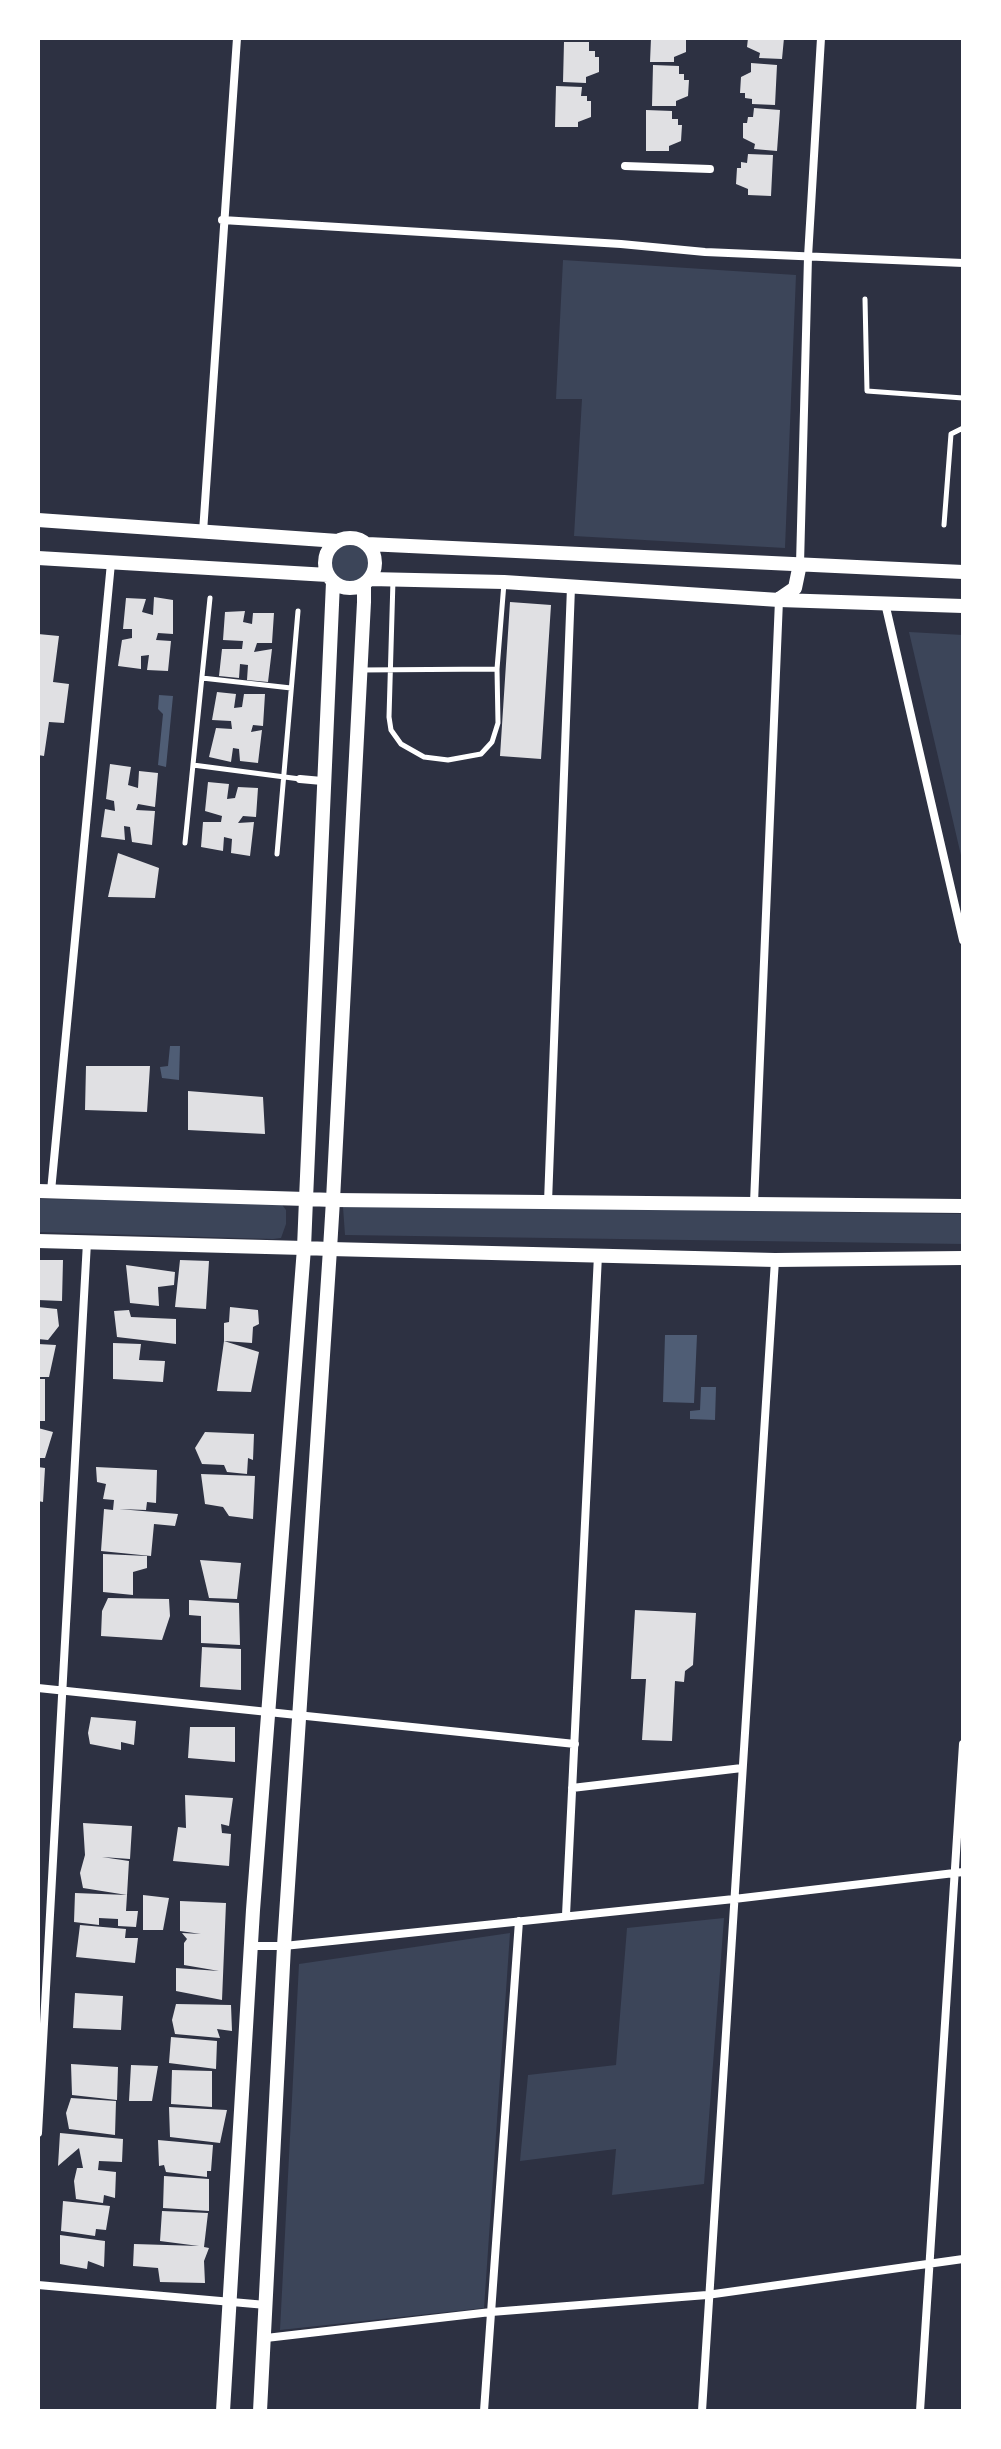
<!DOCTYPE html>
<style>
body{margin:0}
#map{position:relative;width:1001px;height:2449px;overflow:hidden;background:#2d3142;font-family:"Playfair Display",serif}
canvas{display:block}
.frame{position:absolute;inset:0;border:40px solid #fff;pointer-events:none}
</style>
<div id="map">
<canvas width="1001" height="2449"></canvas>
<div class="frame"></div>
</div>
<script>
const ctx = document.querySelector('canvas').getContext('2d');
ctx.lineJoin = 'round';
function fillPath(path, color) { ctx.fillStyle = color; ctx.fill(path, 'evenodd'); }
const poly = rows => new Path2D(rows.map(r => 'M' + r).join(''));
function trace(path, color, width, dash) { ctx.strokeStyle = color; ctx.lineWidth = width; ctx.lineCap = dash ? 'butt' : 'round'; ctx.setLineDash(dash || []); ctx.stroke(path); }
const green = poly([
 [563,260,796,275,785,548,574,536,582,399,556,399],
 '331 564a19 19 0 1 1 38 0a19 19 0 1 1-38 0Z',
 [909,632,963,635,963,864],
 [38,1199,280,1202,286,1210,286,1224,281,1238,273,1239,38,1232],
 [347,1205,963,1214,963,1244,345,1235,343,1207],
 [724,1918,704,2184,612,2195,616,2149,520,2161,528,2075,616,2065,627,1928],
 [510,1933,484,2308,280,2330,299,1964]
]);
const water = poly([
 [159,695,173,696,166,767,158,765,163,714,158,709],
 [170,1046,180,1046,179,1080,162,1078,160,1067,168,1066],
 [665,1335,697,1335,694,1403,663,1402],
 [701,1387,716,1387,715,1420,690,1419,690,1411,700,1410]
]);
const building = poly([
 [651,38,686,38,686,52,674,57,674,62,650,62],
 [748,38,784,38,782,59,759,58,760,53,747,47],
 [564,42,589,42,589,51,595,51,595,57,599,57,599,72,586,77,586,83,563,82],
 [751,63,777,65,775,105,752,104,752,99,745,98,745,93,740,93,741,77,751,72],
 [653,65,679,66,679,74,684,74,684,80,689,80,688,96,676,101,676,106,652,106],
 [556,86,582,87,581,96,587,96,587,101,591,101,591,117,578,122,578,127,555,127],
 [754,108,780,110,777,151,754,149,755,144,743,138,743,123,747,123,748,117,753,117],
 [646,110,672,111,672,119,678,119,678,125,682,125,681,141,669,146,669,151,646,151],
 [748,154,773,155,771,196,748,195,748,189,736,184,737,168,741,168,741,162,747,163],
 [154,597,173,600,173,634,158,633,156,640,171,641,168,671,147,670,149,655,141,656,141,669,118,666,122,640,132,638,132,629,123,629,126,598,146,599,142,612,153,615],
 [510,602,551,605,541,759,500,756],
 [245,611,243,622,252,624,253,613,274,613,272,643,257,643,254,652,272,649,268,682,247,680,248,665,240,664,239,678,219,676,222,649,242,649,243,641,223,640,225,612],
 [38,634,59,636,53,682,69,684,64,723,49,722,44,756,38,755],
 [217,692,236,694,234,708,242,707,244,694,265,694,263,726,253,725,251,732,262,730,258,763,240,761,239,749,233,748,231,762,209,757,216,728,232,729,231,721,212,720],
 [110,764,131,767,128,785,138,788,139,771,158,773,155,807,138,804,136,810,155,811,152,845,132,842,130,827,124,826,125,840,101,837,105,809,115,811,114,801,106,799],
 [208,782,229,784,227,799,235,798,238,787,258,788,256,817,243,816,238,823,254,822,250,856,231,853,232,839,224,837,223,851,201,847,203,822,221,822,222,816,205,811],
 [118,853,159,868,155,898,108,897],
 [86,1066,150,1066,147,1112,85,1110],
 [188,1091,263,1097,265,1134,188,1130],
 [38,1260,63,1260,62,1301,38,1300],
 [180,1260,209,1261,206,1309,175,1307],
 [126,1265,175,1272,174,1285,158,1287,159,1306,130,1303],
 [38,1307,57,1309,59,1326,48,1340,38,1339],
 [230,1307,258,1310,259,1324,253,1327,252,1343,224,1341,224,1323,229,1322],
 [129,1310,131,1317,176,1319,176,1344,117,1337,114,1311],
 [224,1341,259,1352,251,1392,217,1391],
 [113,1343,141,1344,139,1360,165,1361,163,1382,113,1379],
 [38,1344,56,1345,49,1377,38,1377],
 [38,1379,45,1379,45,1421,38,1421],
 [38,1428,53,1432,45,1458,38,1458],
 [205,1432,254,1434,253,1460,248,1458,247,1474,227,1472,224,1465,202,1464,195,1448],
 [38,1467,45,1468,43,1502,38,1501],
 [96,1467,157,1470,156,1503,147,1502,146,1510,119,1509,178,1514,175,1526,154,1524,151,1556,101,1551,104,1509,113,1510,114,1500,103,1499,106,1484,97,1482],
 [201,1474,255,1476,253,1519,229,1516,223,1507,205,1504],
 [103,1554,147,1556,147,1568,133,1572,133,1595,103,1592],
 [200,1560,241,1563,237,1599,209,1598],
 [108,1598,169,1599,170,1616,162,1640,101,1636,102,1611],
 [189,1600,239,1603,240,1645,201,1643,201,1616,189,1615],
 [635,1610,696,1613,693,1665,685,1671,684,1682,675,1681,672,1741,642,1740,646,1679,631,1679],
 [202,1647,241,1649,241,1690,200,1687],
 [91,1717,136,1721,134,1745,121,1742,121,1750,90,1744,88,1733],
 [190,1727,235,1727,235,1762,188,1758],
 [185,1795,233,1798,229,1826,221,1824,222,1833,231,1834,229,1866,173,1861,178,1827,186,1828],
 [83,1823,132,1826,130,1859,102,1857,129,1861,127,1895,126,1911,138,1911,136,1927,118,1926,118,1919,99,1918,99,1925,74,1922,75,1893,127,1895,83,1888,80,1873,85,1855],
 [143,1895,169,1898,163,1930,143,1930],
 [180,1901,226,1903,222,2000,176,1991,176,1968,219,1971,184,1965,184,1943,187,1939,182,1933,201,1934,180,1931],
 [80,1925,126,1929,125,1938,138,1938,135,1963,76,1957],
 [75,1993,123,1996,121,2030,73,2028],
 [176,2004,231,2005,232,2031,217,2029,220,2038,175,2034,172,2020],
 [171,2037,217,2041,216,2069,169,2063],
 [71,2064,118,2067,117,2100,72,2095],
 [131,2065,158,2066,152,2101,129,2101],
 [172,2070,212,2071,212,2107,171,2104],
 [71,2098,116,2101,115,2135,69,2129,66,2113],
 [169,2107,227,2110,220,2143,170,2137],
 [60,2133,123,2139,122,2162,99,2161,98,2170,116,2172,115,2198,104,2195,103,2203,76,2199,74,2181,77,2168,83,2168,79,2148,58,2166],
 [158,2140,213,2145,211,2171,207,2171,207,2177,166,2172,164,2165,159,2166],
 [164,2176,209,2179,209,2211,163,2208],
 [63,2201,110,2206,106,2230,96,2229,95,2236,61,2231],
 [162,2211,208,2213,204,2247,209,2248,204,2261,205,2283,160,2282,158,2268,133,2266,134,2244,199,2246,160,2241],
 [60,2235,105,2241,104,2267,88,2261,87,2269,60,2264]
]);
const service = poly([
 [865,299,867,391,963,398],
 [944,525,951,434,963,428],
 [393,580,389,717,391,730,401,744,424,757,448,760,481,754,492,742,498,723,497,669],
 [361,670,497,669,504,583],
 [202,678,291,688],
 [193,765,300,779],
 [185,843,210,598],
 [277,854,298,611]
]);
const minor = poly([
 [625,166,710,169],
 [222,220,621,244,705,252,963,263],
 [203,532,237,38],
 [800,564,808,257,821,38],
 [885,603,963,940],
 [300,779,322,781],
 [51,1191,111,563],
 [548,1202,571,587],
 [754,1203,779,600],
 [38,1688,575,1744],
 [572,1788,742,1768],
 [566,1915,598,1255],
 [250,1946,284,1946,734,1899,963,1872],
 [38,2133,87,1242],
 [38,2285,266,2305],
 [266,2338,491,2312,707,2295,963,2259],
 [484,2411,519,1921],
 [702,2411,775,1260],
 [920,2411,963,1744]
]);
const tertiary = poly([
 [38,1191,306,1199],
 [333,1200,963,1206],
 [38,1241,304,1248],
 [330,1249,775,1260,963,1258]
]);
const secondary = poly([
 [38,520,338,541],
 '325 563a25 25 0 1 1 50 0a25 25 0 1 1-50 0Z',
 [367,544,963,572],
 [38,558,328,575],
 [370,579,504,582,779,600,963,606],
 [779,599,795,588,800,564],
 [306,1199,333,582],
 [333,1200,306,1199,304,1248,330,1249,333,1200,364,602,364,585],
 [223,2411,253,1910,304,1248],
 [260,2411,284,1946,330,1249]
]);
fillPath(green, '#3c4559');
fillPath(water, '#4f5d75');
fillPath(building, '#e0e0e3');
trace(service, '#fff', 5);
trace(minor, '#fff', 8);
trace(tertiary, '#fff', 14);
trace(secondary, '#fff', 14);
</script>
